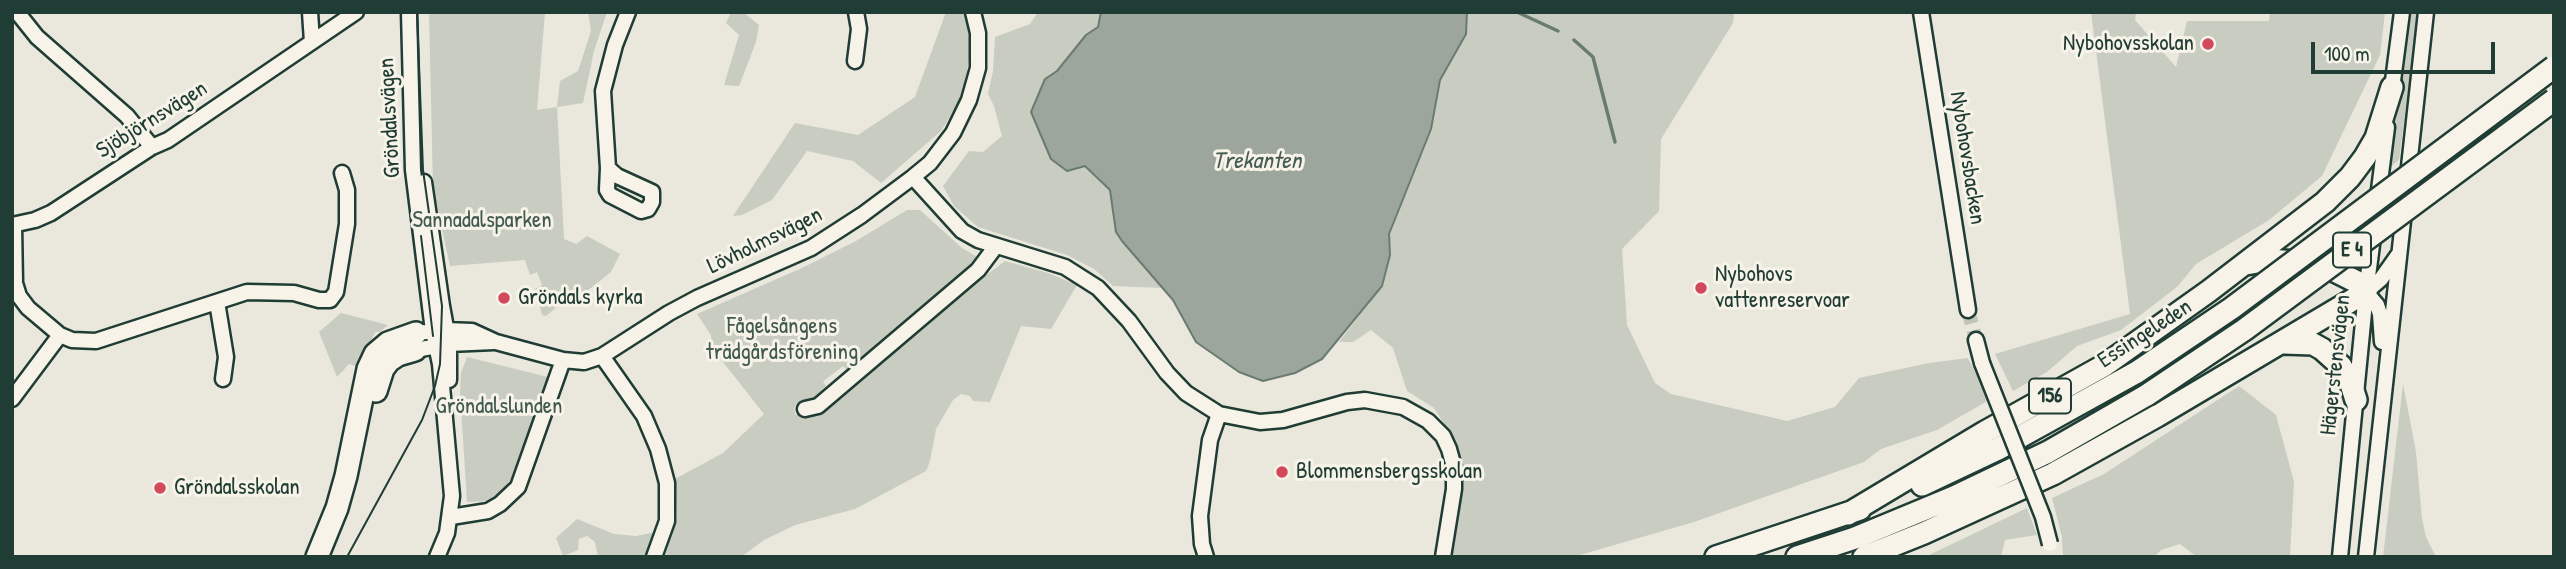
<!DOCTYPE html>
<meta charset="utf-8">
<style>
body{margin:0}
#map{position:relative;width:2566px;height:569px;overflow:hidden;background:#eae8dd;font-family:"Patrick Hand",sans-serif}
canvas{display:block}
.frame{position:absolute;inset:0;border:14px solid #1f3d34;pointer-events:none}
.scale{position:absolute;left:2311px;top:42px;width:184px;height:32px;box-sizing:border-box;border:4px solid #1f3d34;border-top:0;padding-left:9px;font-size:21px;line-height:24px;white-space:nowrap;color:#1f3d34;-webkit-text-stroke:5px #f7f3e8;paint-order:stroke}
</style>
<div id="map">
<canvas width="2566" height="569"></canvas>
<div class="frame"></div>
<div class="scale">100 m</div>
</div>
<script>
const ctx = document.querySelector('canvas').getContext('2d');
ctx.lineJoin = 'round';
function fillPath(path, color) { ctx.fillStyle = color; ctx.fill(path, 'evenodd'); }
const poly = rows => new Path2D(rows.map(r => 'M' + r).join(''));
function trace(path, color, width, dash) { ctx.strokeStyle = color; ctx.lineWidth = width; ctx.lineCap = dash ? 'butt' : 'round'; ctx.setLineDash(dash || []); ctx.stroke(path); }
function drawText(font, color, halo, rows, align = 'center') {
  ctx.font = font + ' "Patrick Hand",sans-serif'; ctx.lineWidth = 6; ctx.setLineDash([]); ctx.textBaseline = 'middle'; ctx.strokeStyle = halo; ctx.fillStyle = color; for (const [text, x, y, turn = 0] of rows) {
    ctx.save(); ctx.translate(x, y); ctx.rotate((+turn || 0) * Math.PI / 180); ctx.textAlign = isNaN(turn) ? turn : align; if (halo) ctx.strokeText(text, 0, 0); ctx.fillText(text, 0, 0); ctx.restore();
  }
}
const green = poly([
 [429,12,545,12,537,110,557,107,560,81,578,71,591,31,588,12,607,12,594,51,583,103,557,107,564,239,576,244,587,236,620,254,611,272,578,298,558,306,546,316,542,315,535,289,542,285,537,272,530,275,525,260,450,266,433,187],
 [731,12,743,12,759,25,756,42,739,86,724,85,739,35,726,23],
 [946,12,965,12,971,41,967,73,960,100,941,131,881,183,853,161,807,151,772,200,742,215,733,216,795,123,858,135,915,97],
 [1038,12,1101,12,1098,27,1086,35,1057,71,1045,79,1084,166,1110,190,1116,232,1122,241,1163,288,1113,286,1094,269,1067,255,978,227,954,206,943,186,969,151,983,152,1002,136,994,106,988,94,993,71,995,37,1030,24],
 [1467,12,1734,12,1733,23,1661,139,1659,211,1622,249,1627,325,1655,383,1671,394,1787,421,1835,407,1859,378,1929,363,1968,358,1989,400,1937,430,1881,449,1864,462,1694,522,1573,557,1451,557,1455,532,1459,470,1448,430,1434,408,1407,391,1393,348,1371,330,1353,342,1339,342,1382,286,1390,255,1389,234,1431,129,1440,80,1466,34],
 [2091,12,2136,12,2135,20,2176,67,2187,21,2269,21,2270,12,2385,12,2380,55,2322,176,2269,220,2196,264,2177,287,2121,330,2077,346,2047,372,2013,391,1995,354,2130,314],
 [2409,12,2418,12,2399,160,2389,168],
 [907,210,920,210,962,248,977,257,975,268,850,374,843,366,825,380,823,382,826,386,815,396,814,400,802,401,796,404,794,410,796,415,813,413,910,333,1005,261,1048,273,1077,285,1051,329,1021,326,990,402,973,401,970,396,961,394,953,400,936,429,930,461,926,471,855,509,795,525,764,540,741,557,665,557,677,517,675,479,723,453,764,414,712,348,711,335,697,314,804,267,856,241],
 [341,313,388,325,380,332,375,332,359,367,349,364,337,377,319,332],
 [467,357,548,377,528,442,514,476,498,495,487,501,467,502,460,392,461,373],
 [2403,384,2416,452,2422,519,2426,537,2436,557,2383,557],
 [2239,386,2276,415,2294,482,2290,557,2197,557,2180,544,2161,550,2154,557,2063,557,2062,537,2052,498,2104,474],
 [2027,508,2037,535,2005,540,2001,557,1925,557],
 [577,519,614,534,636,536,656,532,644,557,598,557,595,542,587,536,579,539,578,550,563,556,556,538]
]);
const water = poly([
 [1101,12,1467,12,1466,34,1440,80,1431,129,1389,234,1390,255,1382,286,1322,359,1295,373,1263,381,1239,372,1196,342,1173,300,1122,241,1116,232,1110,190,1085,166,1067,171,1051,159,1031,112,1045,79,1057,71,1086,35,1098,27,1101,12]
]);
const stream = poly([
 [1517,12,1558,31],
 [1574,40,1593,57,1615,142]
]);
const minorTunnel = poly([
 [1968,310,1976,340]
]);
const minor = poly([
 [17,12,37,37,127,116,152,147],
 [310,12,312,42],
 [409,12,413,170,433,331,440,364,452,496,447,533,437,557],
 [1921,12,1968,310],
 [855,61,859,29,856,12],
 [2391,96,2402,12],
 [608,168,617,176,652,192,652,202,648,209,641,211,610,195,607,190,608,168,603,91,615,45,628,12],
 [913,177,962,231,978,240,1065,267,1098,288,1129,321,1167,373,1186,393,1219,414,1260,422,1283,420,1347,402,1365,400,1403,407,1428,421,1443,436,1449,449,1454,467,1454,489,1443,557],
 [424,182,442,306,449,344,449,380],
 [12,225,35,220,51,213,152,147,168,140,356,12],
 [14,225,15,283,19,296,28,308,60,335,72,340,96,341,247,292,294,293,319,300,330,300,336,292,347,224,347,190,342,173],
 [2366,292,2377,305,2380,314,2382,342],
 [2366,292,2381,279,2398,255],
 [217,302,226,357,223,379],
 [416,333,446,330,472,331,496,342,563,360,584,362,602,356,669,313,697,298,811,248,862,215,913,177,930,163,953,133,969,100,978,68,978,33,973,12],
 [1976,340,1982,363],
 [415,350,449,344,494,342],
 [602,356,644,416,658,449,667,483,667,521,654,557],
 [12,399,60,335],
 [805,409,818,406,978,270,996,246],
 [451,517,488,511,500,504,518,487,563,360],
 [1206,557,1202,544,1200,516,1210,440,1219,414],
 [2340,557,2366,292,2387,127],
 [2366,557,2426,12]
]);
const highway = poly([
 [2284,343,2313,344,2322,349,2341,366,2351,384,2356,400],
 [376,391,383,369,389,361,398,355,415,350],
 [1922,485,1998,449,2137,372],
 [1848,514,1985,432,2105,365,2209,291,2325,202,2350,177,2365,157,2376,138,2392,87],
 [317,557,337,508,346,476,368,369,375,354,388,343,416,333],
 [1716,557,1860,509],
 [1797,557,1855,538,1954,497,2048,452,2147,395],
 [1864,557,1924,533,2053,474,2157,416,2366,292,2355,281,2331,269,2309,263,2269,260,2246,264]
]);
const tram = poly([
 [421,236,433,336],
 [347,557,422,420,435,386,440,364,442,306,423,170,417,12]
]);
const minorBridge = poly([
 [1982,363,2043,517,2050,544]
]);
const highwayBridge = poly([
 [2137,372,2232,308,2554,67],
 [2147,395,2244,330,2554,100]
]);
const markers = [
 [2208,44,7,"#d1495b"],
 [1701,288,7,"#d1495b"],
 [504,298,7,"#d1495b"],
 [1282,472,7,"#d1495b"],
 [160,488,7,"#d1495b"]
];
const shields = [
 [2352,250,38],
 [2050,396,42]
];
const shieldNames = [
 ["E 4",2352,250],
 ["156",2050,396]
];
const poiNames = [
 ["Nybohovsskolan",2194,44,"right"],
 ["Nybohovs",1715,275],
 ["vattenreservoar",1715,301],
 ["Gröndals kyrka",518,298],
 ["Blommensbergsskolan",1296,472],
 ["Gröndalsskolan",174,488]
];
const streetNames = [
 ["Gröndalsvägen",390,118,-93],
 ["Sjöbjörnsvägen",152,120,-32],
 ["Nybohovsbacken",1967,158,81],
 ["Lövholmsvägen",765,241,-26],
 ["Essingeleden",2145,334,-33],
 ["Hägerstensvägen",2336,365,-84]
];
const parkNames = [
 ["Sannadalsparken",482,221],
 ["Fågelsångens",782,327],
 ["trädgårdsförening",782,353],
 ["Gröndalslunden",499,407]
];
const waterNames = [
 ["Trekanten",1257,162]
];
fillPath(green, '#c8ccc1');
fillPath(water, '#9ca69c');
trace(water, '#6a7c72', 2);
trace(stream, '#6a7c72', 3.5);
trace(minorTunnel, '#c1c6bb', 14, [14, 7]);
trace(minor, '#1f3d34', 19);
trace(highway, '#1f3d34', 26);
trace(minor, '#f7f3e8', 14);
trace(highway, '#f7f3e8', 21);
trace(tram, '#1f3d34', 2);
trace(minorBridge, '#1f3d34', 19, []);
trace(highwayBridge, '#1f3d34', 26, []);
trace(minorBridge, '#f7f3e8', 14);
trace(highwayBridge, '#f7f3e8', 21);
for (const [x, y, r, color] of markers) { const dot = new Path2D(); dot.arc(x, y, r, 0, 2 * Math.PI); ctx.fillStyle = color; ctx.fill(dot); trace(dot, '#f7f3e8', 2.5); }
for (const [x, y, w] of shields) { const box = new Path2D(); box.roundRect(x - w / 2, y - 17.5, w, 35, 5); ctx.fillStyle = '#f7f3e8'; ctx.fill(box); trace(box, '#1f3d34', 2); }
drawText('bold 21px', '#1f3d34', null, shieldNames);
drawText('23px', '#1f3d34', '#f7f3e8', poiNames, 'left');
drawText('23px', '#1f3d34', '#f7f3e8', streetNames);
drawText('23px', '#415a50', '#f7f3e8', parkNames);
drawText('italic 24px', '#445c53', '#f7f3e8', waterNames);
</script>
